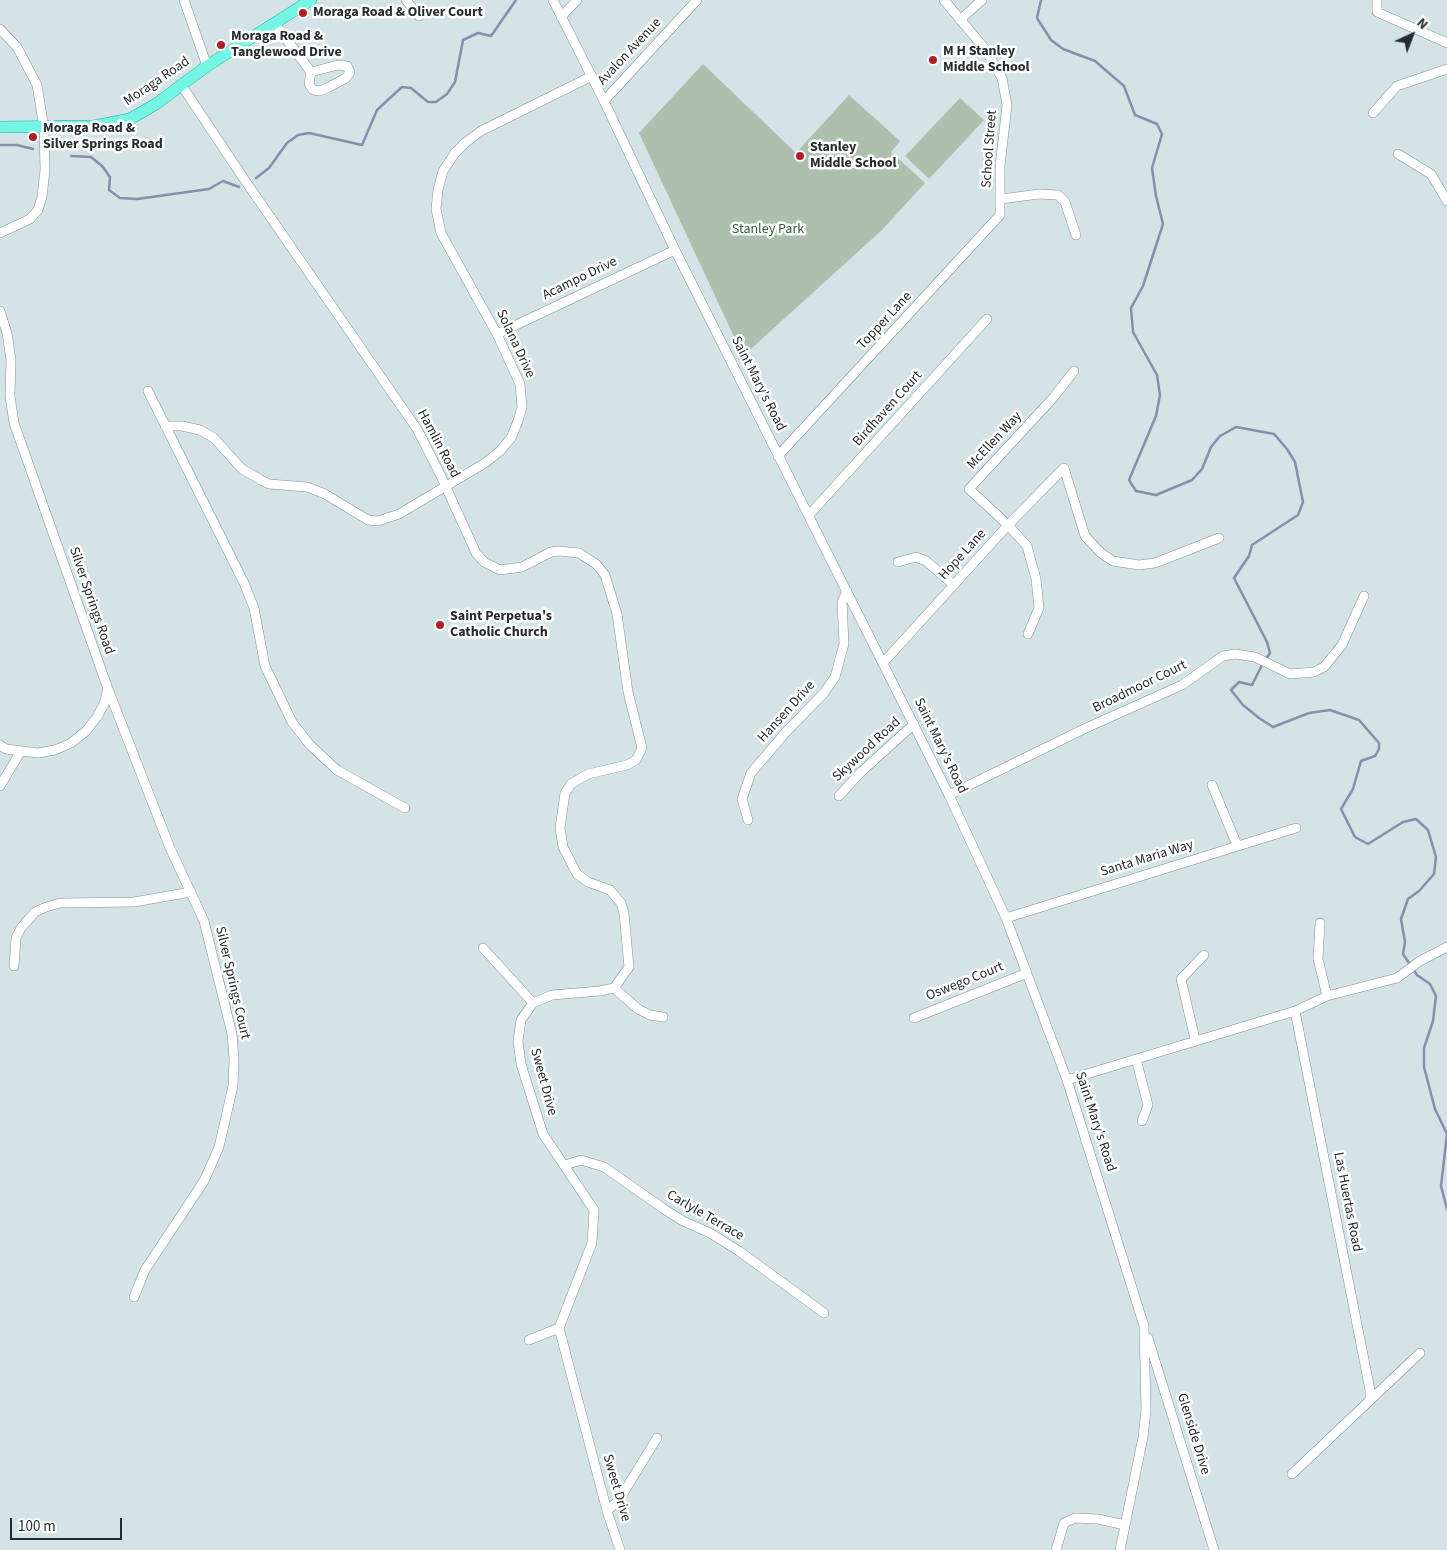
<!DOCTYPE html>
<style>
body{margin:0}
#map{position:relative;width:1447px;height:1550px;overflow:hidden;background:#d4e3e6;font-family:"Source Sans 3",sans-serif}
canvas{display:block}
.north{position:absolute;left:1387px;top:10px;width:50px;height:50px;-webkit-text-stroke:4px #fff;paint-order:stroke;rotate:43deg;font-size:14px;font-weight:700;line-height:20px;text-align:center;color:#262c2d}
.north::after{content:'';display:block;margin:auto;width:18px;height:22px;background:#262c2d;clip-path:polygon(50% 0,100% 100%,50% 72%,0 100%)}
.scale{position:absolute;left:10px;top:1518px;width:112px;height:22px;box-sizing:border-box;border:2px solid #262c2d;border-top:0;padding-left:6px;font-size:15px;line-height:18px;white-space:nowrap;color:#262c2d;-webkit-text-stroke:4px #fff;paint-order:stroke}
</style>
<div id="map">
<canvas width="1447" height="1550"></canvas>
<div class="north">N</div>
<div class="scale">100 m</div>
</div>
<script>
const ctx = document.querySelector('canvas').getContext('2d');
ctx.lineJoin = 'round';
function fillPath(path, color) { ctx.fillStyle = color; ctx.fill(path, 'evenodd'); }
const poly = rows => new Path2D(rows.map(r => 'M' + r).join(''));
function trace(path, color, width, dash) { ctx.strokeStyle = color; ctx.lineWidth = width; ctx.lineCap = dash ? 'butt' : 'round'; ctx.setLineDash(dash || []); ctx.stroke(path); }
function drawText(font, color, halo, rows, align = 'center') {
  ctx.font = font + ' "Source Sans 3",sans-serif'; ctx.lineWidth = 5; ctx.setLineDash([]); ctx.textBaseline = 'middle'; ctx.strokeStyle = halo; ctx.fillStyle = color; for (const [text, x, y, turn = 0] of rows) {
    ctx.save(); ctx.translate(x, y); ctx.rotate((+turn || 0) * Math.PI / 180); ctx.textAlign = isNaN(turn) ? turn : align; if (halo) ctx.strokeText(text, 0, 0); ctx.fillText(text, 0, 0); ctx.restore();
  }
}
const green = poly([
 [703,64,796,153,849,95,900,141,891,152,925,183,882,230,743,356,639,133],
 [960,98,984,120,929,179,905,156]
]);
const stream = poly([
 [1041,0,1037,18,1051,40,1063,49,1095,61,1124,86,1135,115,1157,124,1162,134,1152,168,1156,196,1163,224,1143,286,1131,308,1133,332,1157,375,1160,395,1156,416,1129,480,1136,491,1156,495,1192,480,1202,469,1211,447,1220,436,1236,427,1274,434,1287,449,1295,462,1303,502,1298,515,1252,545,1249,556,1234,578,1267,642,1270,653,1266,659],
 [0,145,17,145,33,149],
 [71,156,91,157,102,166,110,177,109,190,120,198,137,199,209,189,223,181,239,187],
 [256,178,269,168,287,143,298,135,309,133,362,145,377,110,402,87,411,88,428,102,436,102,447,94,455,82,463,40,478,33,491,36,516,0],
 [1263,663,1252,685,1239,682,1231,690,1243,705,1259,718,1273,727,1309,713,1330,710,1359,720,1379,743,1379,749,1375,756,1361,761,1353,789,1341,809,1355,837,1368,844,1403,822,1416,819,1428,830,1436,857,1434,874,1419,891,1408,899,1401,919,1405,942,1403,954,1417,975,1430,984,1436,996,1433,1021,1424,1048,1424,1067,1435,1109,1447,1134,1441,1186,1447,1209]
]);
const minor = poly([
 [184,0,207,66],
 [406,0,419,16],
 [553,0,604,101,675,250,949,795,1006,918,1067,1080,1144,1326,1146,1410,1143,1437,1120,1550],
 [1377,0,1377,12,1447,43],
 [561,17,577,0],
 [960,20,982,0],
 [275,24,311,72,309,84,313,90,320,91,327,88,346,78,350,72,347,66,338,65,311,72],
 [0,29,17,47,37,85,44,128,45,170,42,197,38,210,30,219,0,233],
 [182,86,244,179,417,429,440,474,476,553,484,562,500,570,522,567,551,552,559,551,579,553,596,564,605,575,617,614,628,692,642,748,636,760,627,765,588,774,571,784,565,793,560,828,563,847,577,874,588,882,610,890,621,903,624,913,629,967,614,988,600,991,552,995,533,1003,521,1020,518,1041,521,1064,543,1134,594,1210,592,1243,559,1328,607,1511,620,1550],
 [604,101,697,0],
 [1373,113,1397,86,1447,69],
 [1398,154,1431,174,1447,201],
 [1001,199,1039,194,1058,195,1065,202,1076,235],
 [0,311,7,333,11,360,10,396,14,423,108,689,170,848,204,921,232,1034,234,1059,233,1086,219,1147,204,1181,145,1270,134,1297],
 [497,334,675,250],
 [148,391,244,583,254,608,265,666,292,722,310,745,337,770,405,808],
 [165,426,182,426,200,430,214,438,242,469,261,480,269,484,307,487,325,494,368,520,378,521,399,514,485,463,500,451,511,438,518,421,522,407,520,384,497,334,441,233,436,209,438,190,443,171,455,153,465,143,481,131,592,76],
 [778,456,1000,215,1000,166,1007,105,1002,78,985,49,944,0],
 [809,515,987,319],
 [898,562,916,557,926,561,954,585],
 [1028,634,1039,608,1036,579,1027,546,1008,525,969,489,1053,398,1074,371],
 [884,662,1008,525,1064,468,1085,536,1101,553,1113,561,1139,565,1155,563,1219,538],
 [0,745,6,749,38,753,55,750,71,743,86,731,97,717,104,704,108,689],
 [1212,785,1237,845],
 [0,786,21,751],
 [949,795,1086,728,1182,685,1223,656,1235,654,1255,657,1290,674,1314,672,1324,667,1342,645,1364,596],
 [839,796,860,773,914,724],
 [748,820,742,799,751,773,786,732,824,693,835,677,844,644,842,602,847,591],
 [1006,918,1296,828],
 [1320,923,1318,959,1327,996],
 [483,948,533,1003],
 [14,966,16,938,21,928,35,912,46,907,60,903,134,902,191,892],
 [614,988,638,1009,650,1015,663,1017],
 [1295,1011,1370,1390,1370,1399],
 [914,1018,1027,973],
 [1195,1039,1181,979,1204,955],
 [1136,1059,1148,1105,1142,1121],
 [1067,1080,1295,1011,1327,996,1397,978,1420,961,1447,947],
 [565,1165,581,1160,604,1167,664,1209,683,1221,710,1233,739,1251,824,1313],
 [1148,1338,1214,1550],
 [529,1340,559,1328],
 [1292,1474,1420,1353],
 [607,1511,619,1500,657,1438],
 [1056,1550,1064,1523,1075,1518,1098,1519,1125,1525]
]);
const major = poly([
 [0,127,94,126,130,119,156,104,207,66,311,0]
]);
const markers = [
 [303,13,5,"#b01e28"],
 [221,45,5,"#b01e28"],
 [933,60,5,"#b01e28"],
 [33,137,5,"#b01e28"],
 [800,156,5,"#b01e28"],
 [440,625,5,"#b01e28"]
];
const poiNames = [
 ["Moraga Road & Oliver Court",313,13],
 ["Moraga Road &",231,37],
 ["Tanglewood Drive",231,53],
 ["M H Stanley",943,52],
 ["Middle School",943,68],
 ["Moraga Road &",43,129],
 ["Silver Springs Road",43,145],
 ["Stanley",810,148],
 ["Middle School",810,164],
 ["Saint Perpetua's",450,617],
 ["Catholic Church",450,633]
];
const streetNames = [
 ["Avalon Avenue",630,52,-47],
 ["Moraga Road",157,82,-34],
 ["School Street",990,149,-86],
 ["Acampo Drive",580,279,-26],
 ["Topper Lane",885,321,-47],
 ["Solana Drive",515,344,65],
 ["Saint Mary's Road",758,384,63],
 ["Birdhaven Court",888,409,-48],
 ["McEllen Way",995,441,-47],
 ["Hamlin Road",438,444,62],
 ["Hope Lane",963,555,-48],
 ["Silver Springs Road",91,601,71],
 ["Broadmoor Court",1140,687,-26],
 ["Hansen Drive",787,712,-48],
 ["Saint Mary's Road",940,746,64],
 ["Skywood Road",867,750,-43],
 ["Santa Maria Way",1147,859,-17],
 ["Oswego Court",965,982,-22],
 ["Silver Springs Court",232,983,77],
 ["Sweet Drive",543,1082,75],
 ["Saint Mary's Road",1095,1122,72],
 ["Las Huertas Road",1347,1202,79],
 ["Carlyle Terrace",705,1216,30],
 ["Glenside Drive",1193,1434,73],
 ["Sweet Drive",616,1488,74]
];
const parkNames = [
 ["Stanley Park",768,230]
];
fillPath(green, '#adc0ad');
trace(stream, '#8a8dab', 2.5);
trace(minor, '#839194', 10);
trace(major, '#1eab98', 12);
trace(minor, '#fff', 9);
trace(major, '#75f6e4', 11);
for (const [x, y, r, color] of markers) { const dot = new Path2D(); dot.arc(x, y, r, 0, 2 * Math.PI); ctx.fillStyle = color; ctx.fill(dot); trace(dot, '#fff', 2); }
drawText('bold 14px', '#262c2d', '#fff', poiNames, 'left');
drawText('14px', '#262c2d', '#fff', streetNames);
drawText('14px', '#375e38', '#fff', parkNames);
</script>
